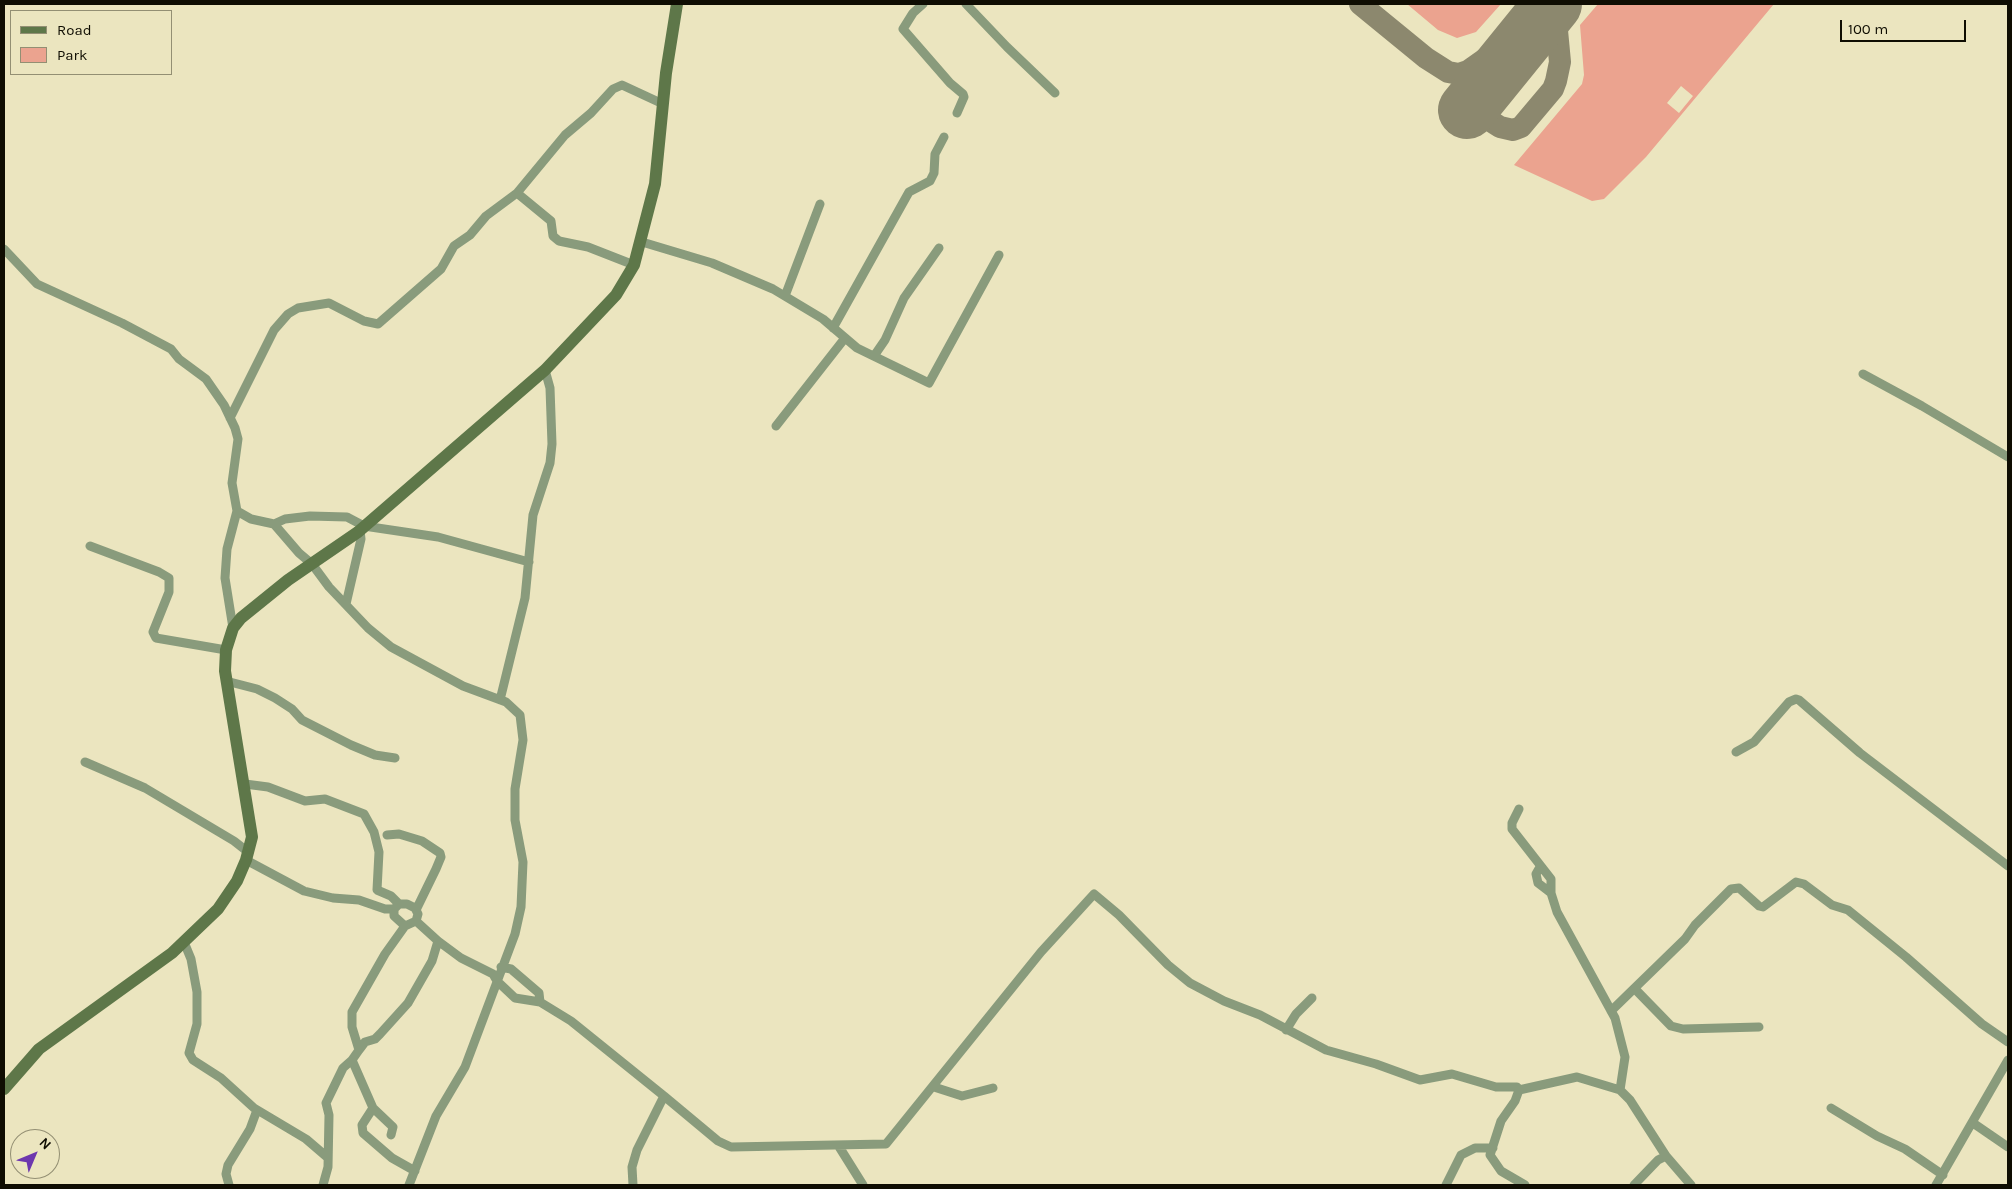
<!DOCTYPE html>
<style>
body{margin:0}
#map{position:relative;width:2012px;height:1189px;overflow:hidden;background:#ebe5bf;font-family:Karla,sans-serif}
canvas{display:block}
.frame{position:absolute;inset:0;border:5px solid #0f0d02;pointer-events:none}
.legend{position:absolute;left:10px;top:10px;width:162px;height:65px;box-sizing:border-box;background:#ebe5bf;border:1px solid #938f73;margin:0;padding:6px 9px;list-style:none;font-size:15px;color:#0f0d02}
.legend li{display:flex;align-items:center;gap:10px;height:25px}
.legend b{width:25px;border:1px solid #938f73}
.north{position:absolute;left:10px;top:1129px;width:50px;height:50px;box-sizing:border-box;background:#ebe5bf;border:1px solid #938f73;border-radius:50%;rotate:45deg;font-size:14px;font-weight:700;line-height:20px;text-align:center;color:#0f0d02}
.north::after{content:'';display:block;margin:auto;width:18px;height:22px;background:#6d37ae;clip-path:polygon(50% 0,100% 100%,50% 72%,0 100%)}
.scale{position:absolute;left:1840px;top:20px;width:126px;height:22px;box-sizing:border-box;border:2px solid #0f0d02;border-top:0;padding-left:6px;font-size:15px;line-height:18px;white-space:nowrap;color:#0f0d02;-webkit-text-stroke:4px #ebe5bf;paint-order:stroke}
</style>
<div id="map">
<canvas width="2012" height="1189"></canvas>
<div class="frame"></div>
<ul class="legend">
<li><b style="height:6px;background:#5e7749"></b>Road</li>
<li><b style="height:14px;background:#eba38f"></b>Park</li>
</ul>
<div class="north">N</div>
<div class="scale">100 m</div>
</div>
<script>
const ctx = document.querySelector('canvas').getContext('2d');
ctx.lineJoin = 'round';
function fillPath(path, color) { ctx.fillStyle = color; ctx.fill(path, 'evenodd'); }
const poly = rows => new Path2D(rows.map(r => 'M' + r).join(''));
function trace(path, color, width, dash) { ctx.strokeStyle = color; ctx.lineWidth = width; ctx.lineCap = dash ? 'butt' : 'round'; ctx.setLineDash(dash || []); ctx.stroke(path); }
const green = poly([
 [1407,4,1501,4,1476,32,1457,38,1438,30],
 [1598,4,1774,4,1646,157,1604,199,1592,201,1514,165,1582,84,1584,75,1580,25],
 [1681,86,1693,96,1679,113,1667,103]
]);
const taxiway = poly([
 [1360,4,1426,58,1448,72,1459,74,1468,71,1485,59],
 [1526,38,1492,53,1485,59,1474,89,1478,106,1489,120,1500,127,1513,130,1521,127,1553,89,1556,81,1560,62,1556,20,1559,4]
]);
const runway = poly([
 [1467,110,1553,4]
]);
const street = poly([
 [923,4,913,13,903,29,950,83,963,94,964,97,957,113],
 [966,4,1007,47,1055,93],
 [517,193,565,135,591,113,613,89,622,85,663,104],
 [642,242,712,263,773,289,823,319,857,348,929,383,999,255],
 [4,249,37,284,122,323,171,349,179,359,206,379,224,405,235,428,238,439,232,483,237,511,227,549,225,578,233,628],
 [785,296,820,204],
 [833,328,909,192,930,181,934,173,935,154,944,137],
 [874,356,885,340,904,298,939,248],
 [1863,374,1922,406,2008,457],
 [230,418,274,330,288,314,298,308,329,303,364,321,378,324,441,269,454,246,470,235,486,216,517,193,551,221,553,236,559,241,588,247,634,265],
 [776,426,845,338],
 [237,511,251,519,274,524,299,553,312,564,329,587,368,628,391,647,463,686,506,702,520,715,523,740,515,789,515,820,523,862,521,907,515,934,465,1067,436,1116,409,1185],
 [274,524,285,519,310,516,347,517,364,526,438,537,529,562],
 [90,546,159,572,169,578,169,592,153,632,156,638,226,650],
 [346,604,361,539,360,530],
 [226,681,257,689,275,698,292,709,302,720,351,745,375,755,395,758],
 [500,700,525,598,533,515,550,463,552,444,550,388,545,370],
 [1736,752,1754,742,1789,702,1796,699,1799,700,1860,753,2008,866],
 [85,762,145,788,234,841,248,852],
 [245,784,268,787,305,801,325,799,364,814,374,832,379,852,377,890,391,896,399,904],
 [1519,809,1512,823,1512,829,1551,879,1551,893,1557,912,1615,1018,1625,1057,1620,1090,1630,1100,1666,1156],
 [387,835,399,834,422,841,440,853,441,857,436,869,416,910],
 [246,860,304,891,333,898,359,900,385,909,394,909,399,904,407,904,415,908,418,914,416,921,405,926,394,916,394,909],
 [1540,867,1536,874,1538,883,1551,893],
 [416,921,438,941,461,958,493,974,497,981,515,998,540,1002,571,1021,664,1096,637,1150,632,1167,633,1185],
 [184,942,191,959,197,992,197,1024,189,1053,193,1060,221,1078,254,1108,306,1139,327,1157],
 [501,967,511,969,539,993,540,1002],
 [1635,989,1671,1026,1683,1029,1759,1027],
 [1611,1011,1685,939,1695,925,1731,889,1739,888,1759,906,1763,907,1796,882,1804,884,1832,905,1848,910,1906,957,1982,1024,2008,1042],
 [1286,1030,1296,1014,1312,998],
 [359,1050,365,1042,375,1039,380,1034,408,1003,432,961,438,941],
 [934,1087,962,1096,993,1088],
 [1519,1090,1577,1077,1620,1090],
 [664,1096,718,1141,731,1147,886,1144,1041,952,1094,894,1119,915,1168,965,1190,983,1224,1001,1260,1015,1326,1050,1376,1064,1420,1080,1452,1074,1496,1087,1517,1087,1519,1090,1515,1101,1501,1121,1490,1155,1501,1171,1525,1185],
 [373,1108,362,1125,363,1133,392,1158,415,1171],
 [1831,1108,1877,1136,1905,1149,1943,1175],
 [1973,1123,2008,1147],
 [391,1135,393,1127,373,1108,352,1060,359,1050,352,1027,352,1012,385,954,405,926],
 [838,1145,863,1185],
 [229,1185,226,1174,228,1165,250,1129,257,1110],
 [323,1185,328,1167,329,1115,326,1103,343,1068,352,1060],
 [1446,1185,1461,1155,1475,1148,1493,1148],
 [1634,1185,1658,1160,1666,1156,1691,1185],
 [1936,1185,2008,1060]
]);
const secondary = poly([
 [4,1089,39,1049,172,953,218,909,237,881,246,860,252,837,225,671,226,650,233,628,241,618,288,580,358,532,545,370,616,295,634,265,655,184,666,73,677,4]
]);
fillPath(green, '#eba38f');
trace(taxiway, '#8c886e', 22);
trace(runway, '#8c886e', 58);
trace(street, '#899b7c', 9);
trace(secondary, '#5e7749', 12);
</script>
